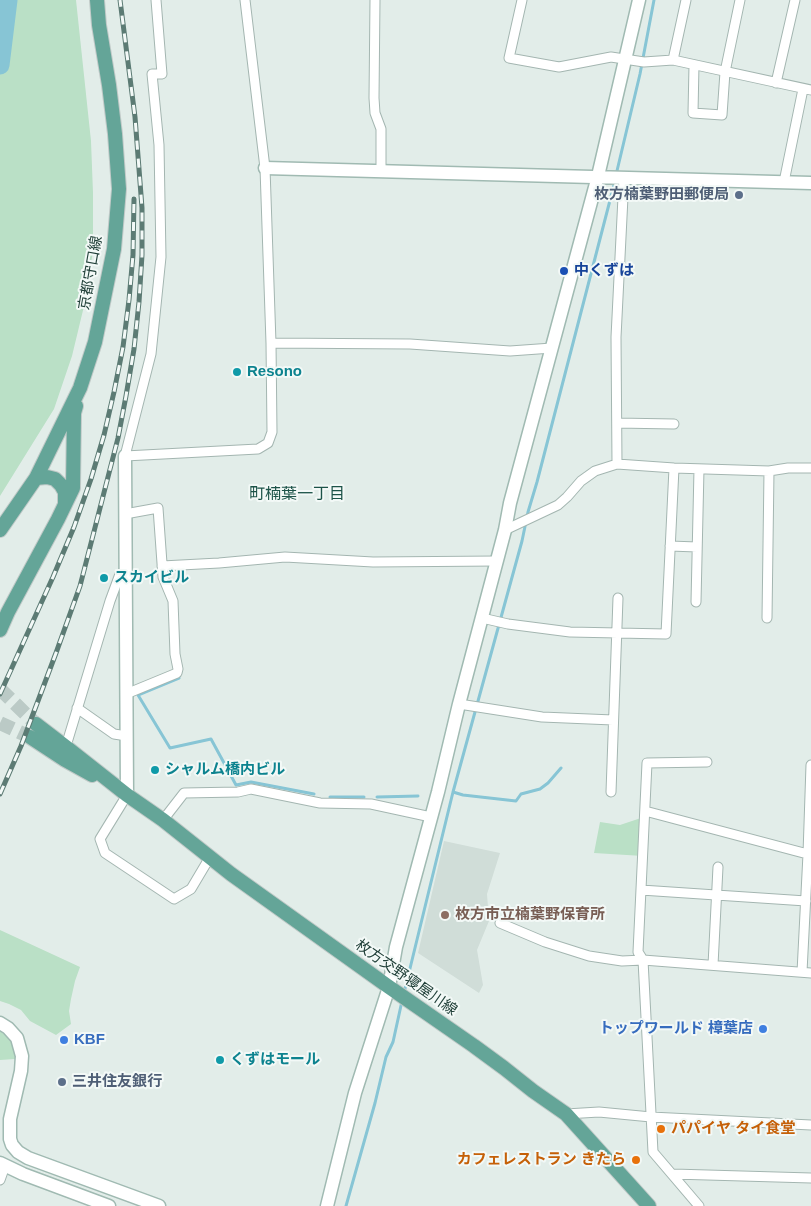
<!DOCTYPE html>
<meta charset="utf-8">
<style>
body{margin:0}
canvas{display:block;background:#e2ede9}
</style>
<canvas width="811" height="1206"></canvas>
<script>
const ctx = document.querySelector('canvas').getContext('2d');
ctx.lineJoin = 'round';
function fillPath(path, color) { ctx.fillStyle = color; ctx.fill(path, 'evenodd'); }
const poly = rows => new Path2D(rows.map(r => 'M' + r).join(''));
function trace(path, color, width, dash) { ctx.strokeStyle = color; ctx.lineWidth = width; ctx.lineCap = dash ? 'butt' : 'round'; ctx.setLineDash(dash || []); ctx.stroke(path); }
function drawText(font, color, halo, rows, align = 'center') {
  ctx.font = font + ' Arial,"Noto Sans JP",sans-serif'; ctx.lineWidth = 4; ctx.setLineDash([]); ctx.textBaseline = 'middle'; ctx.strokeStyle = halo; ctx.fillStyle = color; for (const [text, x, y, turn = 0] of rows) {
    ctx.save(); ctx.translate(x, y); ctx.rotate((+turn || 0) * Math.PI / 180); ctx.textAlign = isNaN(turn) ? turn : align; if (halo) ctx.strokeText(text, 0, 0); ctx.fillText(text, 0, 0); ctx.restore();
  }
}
const built = poly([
 [444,841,500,853,487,894,489,921,477,950,483,985,479,993,418,953]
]);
const green = poly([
 [0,0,76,0,91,141,93,193,93,251,85,302,72,356,54,409,0,496],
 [644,817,643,856,594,853,600,822,620,825],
 [0,930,80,967,75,981,71,999,69,1011,71,1024,56,1035,30,1021,21,1010,9,1004,0,1001],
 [0,1031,10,1039,15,1047,16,1054,15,1059,0,1060]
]);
const stream = poly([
 [616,175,640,74,654,0],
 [179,678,138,695,170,748,211,739,236,785,251,782,314,794],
 [453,792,463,795,516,801,521,794,540,789,548,783,561,768],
 [330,797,364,797],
 [377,797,418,796],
 [404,993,453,792,522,541,528,512,537,482,615,181],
 [346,1206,375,1103,386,1057,393,1042,402,1001]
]);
const river = poly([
 [0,65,8,0]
]);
const primaryTunnel = poly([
 [0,689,36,724],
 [0,723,30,737]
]);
const street = poly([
 [156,0,162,74,152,74,159,145,161,257,151,354,125,456,258,449,268,443,272,432,271,343,265,168,245,0],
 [375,0,374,98,375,113,381,129,381,171],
 [522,0,509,58,559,67,611,57,644,62,673,60,811,90],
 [673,60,686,0],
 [694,65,693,113,722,115,725,72,740,0],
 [776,83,795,0],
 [784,182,803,89],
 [271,343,410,344,510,351,552,348],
 [617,423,674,424],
 [617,464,616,337,624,177],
 [125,514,158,508,163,577,173,601,175,654,178,669,177,673,126,694],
 [505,530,558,505,567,497,581,481,595,471,617,464,674,468,769,471,788,468,811,468],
 [670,546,697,547],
 [162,566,219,563,285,557,373,562,497,561],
 [696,602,699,469],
 [482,618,508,624,570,632,666,634,674,468],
 [767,618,769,471],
 [459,704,542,717,613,720],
 [77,708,114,734,127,736],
 [66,746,110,601,120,574,125,572],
 [611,792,618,598],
 [127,795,100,839,105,853,174,899,191,889,210,857],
 [645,811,811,855],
 [163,820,184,793,238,792,251,789,320,803,371,804,431,817],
 [641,890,806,901],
 [500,923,545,942,589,956,622,961,643,960,811,973],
 [713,965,718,867],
 [802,972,808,854,811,765],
 [566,1114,599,1112,651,1117,811,1125],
 [673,1174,811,1178],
 [0,1180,5,1166],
 [699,1206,653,1152,643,960,638,952,647,763,707,762]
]);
const secondary = poly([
 [265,168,811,183],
 [125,456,127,795],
 [0,1023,8,1028,17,1038,22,1056,21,1071,10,1119,10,1139,12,1145,18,1152,28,1158,159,1206],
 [0,1163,23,1174,109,1206],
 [327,1206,355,1093,389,987,396,947,438,792,459,704,505,530,510,503,598,176,639,0]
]);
const primary = poly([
 [36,478,47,477,55,479,61,485,65,492,65,504],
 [0,530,36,478,80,388,95,342,114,249,119,189,115,134,109,85,99,25,97,0],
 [0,630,8,612,58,519,73,488,74,413,76,406],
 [36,724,70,750,127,795,163,820,231,874,389,987,474,1046,504,1068,533,1091,566,1114,649,1206],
 [30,737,65,760,92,775]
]);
const rail = poly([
 [0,694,53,577,74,527,91,479,104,435,114,392,123,347,129,300,133,255,134,199],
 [0,794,21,746,56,653,80,586,118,438,126,396,134,349,139,302,142,255,142,208,135,117,120,0]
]);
const markers = [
 [739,195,5,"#5c6f8a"],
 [564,271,5,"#1a4fb4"],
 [237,372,5,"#0f9aa8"],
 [104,578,5,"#0f9aa8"],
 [155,770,5,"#0f9aa8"],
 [445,915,5,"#8d6e63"],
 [763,1029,5,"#3f7fe0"],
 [64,1040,5,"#3f7fe0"],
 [220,1060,5,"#0f9aa8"],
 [62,1082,5,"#5c6f8a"],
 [661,1129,5,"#e8710a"],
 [636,1160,5,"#e8710a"]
];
const serviceNames = [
 ["枚方楠葉野田郵便局",729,195],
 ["三井住友銀行",72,1082,"left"]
];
const transitNames = [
 ["中くずは",574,271]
];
const streetNames = [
 ["京都守口線",91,273,-80],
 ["枚方交野寝屋川線",406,978,35]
];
const cultureNames = [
 ["Resono",247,372],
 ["スカイビル",114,578],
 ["シャルム橋内ビル",165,770],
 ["くずはモール",230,1060]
];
const educationNames = [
 ["枚方市立楠葉野保育所",455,915]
];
const shopNames = [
 ["トップワールド 樟葉店",753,1029],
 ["KBF",74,1040,"left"]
];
const foodNames = [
 ["パパイヤ タイ食堂",671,1129],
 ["カフェレストラン きたら",626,1160,"right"]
];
const neighbourhoodNames = [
 ["町楠葉一丁目",297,495]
];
fillPath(built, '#d0ddd8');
fillPath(green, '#bae0c6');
trace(stream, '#87c5d5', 3);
trace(river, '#87c5d5', 19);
trace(primaryTunnel, '#bbcac6', 14, [14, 7]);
trace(street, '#a4b6b1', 11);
trace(secondary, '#a0bab2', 15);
trace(primary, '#c1cac8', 16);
trace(street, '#fff', 9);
trace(secondary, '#fff', 12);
trace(primary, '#64a598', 14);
trace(rail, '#5c7b74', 5);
trace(rail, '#f3f9f7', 3, [9]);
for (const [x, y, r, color] of markers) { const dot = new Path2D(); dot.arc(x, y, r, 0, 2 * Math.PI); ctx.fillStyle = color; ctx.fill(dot); trace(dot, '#f3f9f7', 2); }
drawText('bold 15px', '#4e5e75', '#f3f9f7', serviceNames, 'right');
drawText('bold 15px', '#164399', '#f3f9f7', transitNames, 'left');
drawText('15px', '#214039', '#f3f9f7', streetNames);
drawText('bold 15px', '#0d838f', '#f3f9f7', cultureNames, 'left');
drawText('bold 15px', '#785e54', '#f3f9f7', educationNames, 'left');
drawText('bold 15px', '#366cbe', '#f3f9f7', shopNames, 'right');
drawText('bold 15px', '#c56008', '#f3f9f7', foodNames, 'left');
drawText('16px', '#1c5348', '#f3f9f7', neighbourhoodNames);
</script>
